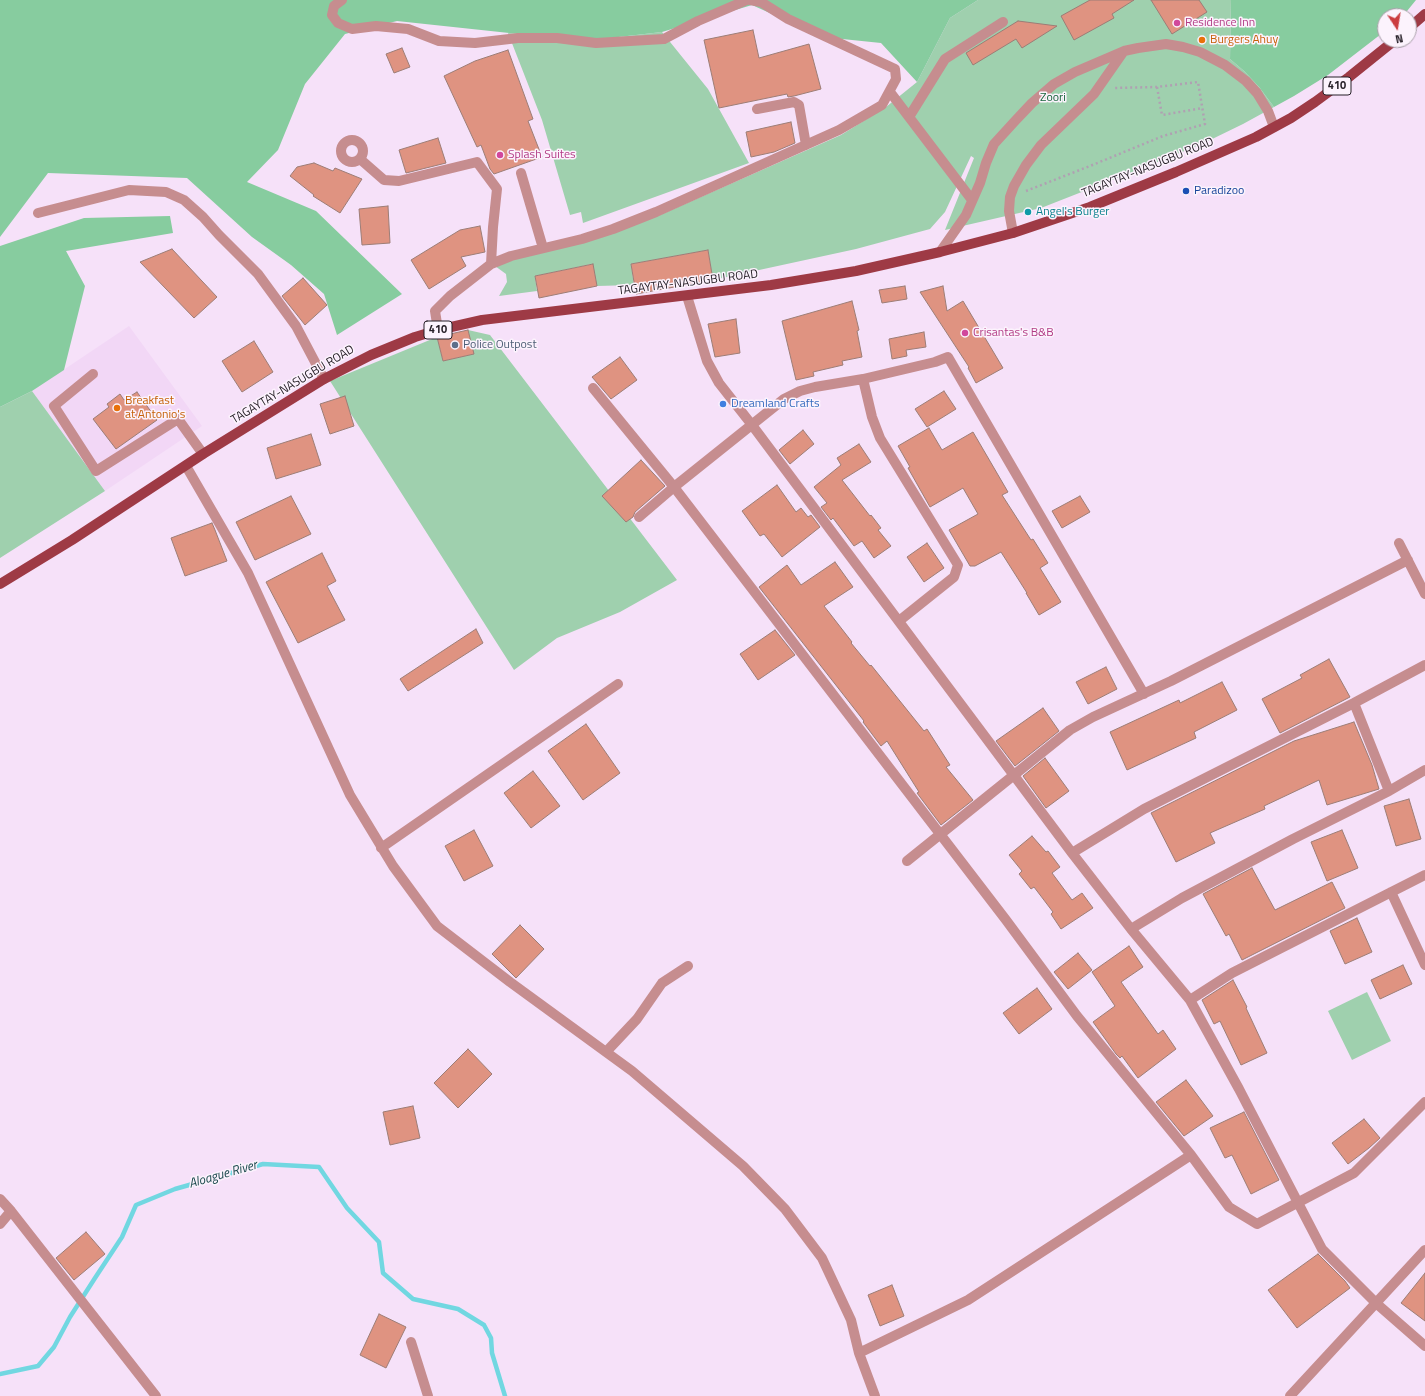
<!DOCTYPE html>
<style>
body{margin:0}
#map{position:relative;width:1425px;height:1396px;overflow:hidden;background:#f6e1f9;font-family:"Titillium Web",sans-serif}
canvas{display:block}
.north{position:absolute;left:1377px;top:8px;width:40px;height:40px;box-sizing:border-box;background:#fcf3fd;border:1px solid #a79fa8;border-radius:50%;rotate:168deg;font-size:11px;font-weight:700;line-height:16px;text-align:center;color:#272028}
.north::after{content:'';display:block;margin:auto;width:14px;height:18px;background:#cb3c3f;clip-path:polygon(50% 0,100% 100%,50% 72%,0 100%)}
</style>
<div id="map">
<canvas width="1425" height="1396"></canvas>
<div class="north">N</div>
</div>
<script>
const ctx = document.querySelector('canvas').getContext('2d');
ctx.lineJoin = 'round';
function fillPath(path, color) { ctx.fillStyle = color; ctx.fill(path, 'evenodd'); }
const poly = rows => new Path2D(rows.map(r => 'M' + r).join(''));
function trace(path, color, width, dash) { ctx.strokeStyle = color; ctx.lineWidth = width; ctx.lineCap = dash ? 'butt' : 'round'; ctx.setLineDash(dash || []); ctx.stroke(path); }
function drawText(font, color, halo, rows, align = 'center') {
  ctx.font = font + ' "Titillium Web",sans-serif'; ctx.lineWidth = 3; ctx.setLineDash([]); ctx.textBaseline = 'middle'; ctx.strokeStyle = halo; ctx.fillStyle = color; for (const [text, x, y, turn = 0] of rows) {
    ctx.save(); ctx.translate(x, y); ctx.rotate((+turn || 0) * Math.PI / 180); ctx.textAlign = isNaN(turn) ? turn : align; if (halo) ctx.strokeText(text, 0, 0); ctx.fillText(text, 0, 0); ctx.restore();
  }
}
const built = poly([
 [129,326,202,426,105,491,32,391]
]);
const green = poly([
 [978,0,1231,0,1230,59,1244,71,1259,87,1274,107,1243,124,1204,143,1153,164,1041,208,945,230,974,158,971,156,945,212,930,229,856,249,713,280,708,250,631,264,634,285,597,286,592,264,535,276,537,291,499,296,507,282,506,274,495,266,525,254,660,215,841,135,886,107,917,82,950,18],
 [662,32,708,89,749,163,583,223,581,212,570,215,542,120,508,33,584,41],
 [468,330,490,335,677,580,620,612,557,638,514,670,330,381,437,337,443,361,473,354],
 [32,391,105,491,0,558,0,407],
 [1367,992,1391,1041,1352,1060,1328,1011]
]);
const forest = poly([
 [0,0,978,0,950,18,917,82,881,43,823,37,752,5,662,32,584,41,397,21,345,34,305,84,278,150,247,182,316,211,402,294,337,335,324,294,291,265,252,237,187,178,48,173,0,237],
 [1231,0,1416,0,1403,16,1385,16,1385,31,1328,75,1294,96,1274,107,1259,87,1244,71,1230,59],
 [170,216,173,233,66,251,85,286,64,370,32,391,0,407,0,246,84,218]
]);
const stream = poly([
 [0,1374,38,1366,54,1347,70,1317,95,1278,122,1237,136,1205,175,1189,263,1164,319,1167,347,1208,379,1242,383,1273,413,1299,458,1309,484,1325,491,1338,492,1353,505,1396]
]);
const building = poly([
 [1090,0,1134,0,1112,14,1114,18,1074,40,1061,16,1090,0],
 [1151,0,1199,0,1207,12,1172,34,1151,0],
 [1018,21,1057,26,1022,48,1016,39,973,65,966,53,1018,21],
 [753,30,759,58,809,44,821,89,794,96,788,97,787,94,719,108,704,40,753,30],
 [402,48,410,67,394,73,386,54,402,48],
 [508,50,533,119,528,121,542,157,494,174,490,169,481,145,477,147,444,76,475,61,508,50],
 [791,122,795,143,774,152,751,157,746,132,791,122],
 [438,138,446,163,406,173,399,150,438,138],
 [314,163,333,171,335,168,362,179,340,213,313,196,314,195,290,176,297,167,314,163],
 [388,206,390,243,362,245,359,209,388,206],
 [480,226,485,252,461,257,466,266,429,289,411,260,460,230,480,226],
 [172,249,217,297,194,318,140,262,172,249],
 [708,250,713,280,636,294,631,264,708,250],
 [593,264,597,286,539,298,535,276,593,264],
 [303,278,327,305,305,325,282,296,303,278],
 [905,286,907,299,882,303,879,290,905,286],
 [943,286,947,311,963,301,1003,368,976,383,968,368,969,367,920,292,943,286],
 [852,301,859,330,857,331,862,357,842,361,843,365,813,372,814,376,796,380,782,321,852,301],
 [736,319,740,353,715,357,708,324,736,319],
 [468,330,474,354,443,361,437,337,468,330],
 [924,332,926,347,906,350,907,356,892,359,889,339,924,332],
 [254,341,273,372,242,392,222,361,254,341],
 [620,357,637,380,611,399,592,377,620,357],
 [944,391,956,409,927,427,915,409,944,391],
 [137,392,157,420,116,449,93,419,109,407,107,404,120,394,124,400,137,392],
 [345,396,354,426,330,434,320,404,345,396],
 [929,428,942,450,973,432,1008,492,1002,495,1031,540,1033,539,1048,563,1040,568,1061,602,1039,615,1026,593,1027,593,1001,552,975,566,970,566,949,530,978,514,963,488,930,507,908,468,910,467,898,446,929,428],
 [803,430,814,444,790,464,779,450,803,430],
 [311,434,321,465,276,479,267,448,311,434],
 [859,444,871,462,842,480,870,516,871,515,881,528,878,530,891,546,874,558,862,541,854,546,833,518,831,520,821,507,827,503,814,487,841,465,837,458,859,444],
 [641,460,665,486,635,512,633,517,626,522,602,496,641,460],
 [777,485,796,512,801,508,808,517,811,515,820,527,782,557,764,534,760,536,742,511,777,485],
 [291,496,311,534,255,560,236,522,291,496],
 [1080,496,1090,512,1062,528,1052,511,1080,496],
 [212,523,215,530,227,561,185,576,171,538,212,523],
 [927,543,944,568,924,582,907,557,927,543],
 [322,553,336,581,327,586,345,620,298,643,266,582,322,553],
 [835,562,853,587,824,606,852,642,851,643,870,666,871,665,924,731,927,729,950,765,946,767,973,800,941,825,917,793,919,792,887,741,881,746,863,722,864,721,759,587,787,565,801,585,835,562],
 [476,629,483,643,408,691,400,679,476,629],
 [775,630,795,655,758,680,740,654,775,630],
 [1329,659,1350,697,1280,733,1262,699,1302,678,1300,675,1329,659],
 [1106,667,1117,689,1088,704,1076,682,1106,667],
 [1222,682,1237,710,1194,732,1196,738,1127,770,1110,732,1179,700,1180,703,1222,682],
 [1043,708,1059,731,1015,766,996,741,1043,708],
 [1354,722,1372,765,1379,789,1327,805,1319,780,1264,806,1265,809,1210,833,1215,843,1176,862,1151,813,1294,741,1354,722],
 [586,724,620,773,583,800,548,751,586,724],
 [1045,758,1069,791,1046,808,1023,776,1045,758],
 [533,771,560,806,531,828,504,793,533,771],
 [1409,799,1421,839,1396,846,1384,806,1409,799],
 [474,830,493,866,464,881,445,846,474,830],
 [1342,830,1358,868,1327,881,1311,842,1342,830],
 [1032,836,1046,852,1048,851,1060,867,1052,873,1072,900,1082,893,1093,908,1061,929,1051,914,1053,912,1034,887,1031,889,1019,874,1022,871,1009,855,1032,836],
 [1252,868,1275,910,1332,882,1345,908,1242,960,1229,934,1226,936,1203,894,1252,868],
 [1357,918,1372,952,1345,964,1330,931,1357,918],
 [520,925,544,949,516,978,492,954,520,925],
 [1129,946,1143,967,1121,982,1158,1034,1163,1030,1176,1049,1138,1078,1122,1056,1120,1058,1116,1054,1093,1022,1115,1006,1092,972,1129,946],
 [1078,953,1092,970,1068,989,1054,972,1078,953],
 [1403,965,1412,984,1380,999,1371,980,1403,965],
 [1233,980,1247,1007,1246,1008,1267,1053,1241,1065,1220,1021,1214,1024,1202,1000,1233,980],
 [1037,988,1052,1009,1019,1034,1003,1013,1037,988],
 [468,1049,492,1074,458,1108,434,1083,468,1049],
 [1186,1080,1213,1116,1184,1136,1156,1102,1186,1080],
 [413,1106,420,1138,390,1145,383,1112,413,1106],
 [1244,1112,1279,1180,1251,1194,1232,1155,1225,1158,1210,1128,1244,1112],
 [1364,1119,1380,1138,1369,1148,1348,1164,1332,1143,1364,1119],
 [86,1232,105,1254,74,1280,56,1258,86,1232],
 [1318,1254,1345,1281,1350,1288,1297,1328,1268,1290,1318,1254],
 [1425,1273,1425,1321,1401,1303,1425,1273],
 [892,1285,904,1316,880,1326,868,1295,892,1285],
 [379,1314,406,1327,386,1368,360,1355,379,1314]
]);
const path = poly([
 [1157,87,1162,115,1203,108],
 [1026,191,1090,166,1163,136,1205,124,1198,82,1157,87,1113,88]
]);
const minor = poly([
 [342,0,334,6,332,15,338,23,352,29,376,26,408,29,439,41,475,43,518,38,557,38,596,43,664,39,698,21,747,0],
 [890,92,972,200],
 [757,109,794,102,799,105,806,145],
 [909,117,945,59,1003,22],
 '341 151a11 11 0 1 1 22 0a11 11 0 1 1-22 0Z',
 [360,159,384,180,399,181,477,162,497,189,493,227,491,264],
 [521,173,543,248],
 [38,213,129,190,166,192,184,200,203,217,219,235,258,274,296,326,324,379],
 [1013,233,1009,211,1010,197,1014,186,1026,165,1041,145,1094,94,1124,51],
 [940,252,966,215,980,183,986,163,994,144,1015,121,1032,103,1054,84,1075,72,1124,51,1138,48,1166,44,1183,47,1200,52,1225,65,1246,81,1257,93,1268,111,1274,127],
 [687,296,707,361,719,383,752,425,1072,853,1131,929,1190,1000,1239,1089,1322,1249,1377,1304,1425,1346],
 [438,330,435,311,450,296,491,264,511,256,582,239,613,229,656,212,839,130,882,105,896,79,895,69,788,19,761,2,750,0],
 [93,374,54,406,96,471,178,419,203,454],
 [863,379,872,417,880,438,958,565,954,577,899,621],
 [593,388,674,487,1006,920,1077,1016,1191,1155,1229,1207,1257,1224,1354,1173,1425,1102],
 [186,466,248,573,350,795,393,866,437,926,510,982,632,1071,743,1166,785,1209,822,1258,851,1320,859,1353,875,1396],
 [639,517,674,487,784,399,800,391,815,387,863,379,935,362,948,357,1144,694],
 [1399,543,1425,594],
 [1354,703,1389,791],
 [381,848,618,684],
 [1072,853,1144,809,1354,703,1425,665],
 [907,861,1070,730,1093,717,1171,681,1408,560],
 [1391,892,1425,965],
 [1131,929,1182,898,1293,839,1389,791,1425,770],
 [1190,1000,1232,973,1425,875],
 [606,1052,637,1019,662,983,688,966],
 [0,1199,11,1211,0,1224],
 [11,1211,156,1396],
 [411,1342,428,1396],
 [859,1353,968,1300,1191,1155],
 [1290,1396,1425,1250]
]);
const major = poly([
 [1409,28,1425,14],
 [0,584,72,540,203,454,324,379,371,355,415,337,438,330,482,320,771,285,856,271,940,252,1013,233,1090,207,1176,172,1256,137,1291,118,1315,102,1349,77,1395,40]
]);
const markers = [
 [1177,23,4,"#d1479c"],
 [1202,40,4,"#e8710a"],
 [500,155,4,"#d1479c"],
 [1186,191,4,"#1a4fb4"],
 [1028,212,4,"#0f9aa8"],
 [965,333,4,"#d1479c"],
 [455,345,4,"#5c6f8a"],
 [723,404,4,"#3f7fe0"],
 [117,408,4,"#e8710a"]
];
const shields = [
 [1337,86,28],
 [438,330,28]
];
const shieldNames = [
 ["410",1337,86],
 ["410",438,330]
];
const hotelNames = [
 ["Residence Inn",1185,23],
 ["Splash Suites",508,155],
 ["Crisantas's B&B",973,333]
];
const foodNames = [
 ["Burgers Ahuy",1210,40],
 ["Breakfast",125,401],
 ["at Antonio's",125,415]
];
const parkNames = [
 ["Zoori",1053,98]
];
const streetNames = [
 ["TAGAYTAY-NASUGBU ROAD",1148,168,-22],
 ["TAGAYTAY-NASUGBU ROAD",688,283,-7],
 ["TAGAYTAY-NASUGBU ROAD",293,385,-31]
];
const transitNames = [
 ["Paradizoo",1194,191]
];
const cultureNames = [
 ["Angel's Burger",1036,212]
];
const serviceNames = [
 ["Police Outpost",463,345]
];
const shopNames = [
 ["Dreamland Crafts",731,404]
];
const waterNames = [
 ["Aloague River",223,1175,-16]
];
fillPath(built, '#f2d7f6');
fillPath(green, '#9fd0ae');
fillPath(forest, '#87cc9f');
trace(stream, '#71d7e1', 4.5);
fillPath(building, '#df9381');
trace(building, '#9c7d76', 1);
trace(path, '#b0a0b2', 2.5, [2, 3]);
trace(minor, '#c68d8f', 10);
trace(major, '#9e3a45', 10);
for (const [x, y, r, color] of markers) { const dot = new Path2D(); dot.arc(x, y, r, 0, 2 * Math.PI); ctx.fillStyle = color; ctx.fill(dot); trace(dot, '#fcf3fd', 1.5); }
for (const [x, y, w] of shields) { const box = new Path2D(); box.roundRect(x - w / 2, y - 9, w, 18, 3); ctx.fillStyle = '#fcf3fd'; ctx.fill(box); trace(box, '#272028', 1); }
drawText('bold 11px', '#272028', null, shieldNames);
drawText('12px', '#b23c85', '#fcf3fd', hotelNames, 'left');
drawText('12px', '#c56008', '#fcf3fd', foodNames, 'left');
drawText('12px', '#156339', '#fcf3fd', parkNames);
drawText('12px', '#272028', '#fcf3fd', streetNames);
drawText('12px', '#164399', '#fcf3fd', transitNames, 'left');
drawText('12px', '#0d838f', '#fcf3fd', cultureNames, 'left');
drawText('12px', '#4e5e75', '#fcf3fd', serviceNames, 'left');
drawText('12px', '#366cbe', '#fcf3fd', shopNames, 'left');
drawText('italic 13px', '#18474b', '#fcf3fd', waterNames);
</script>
